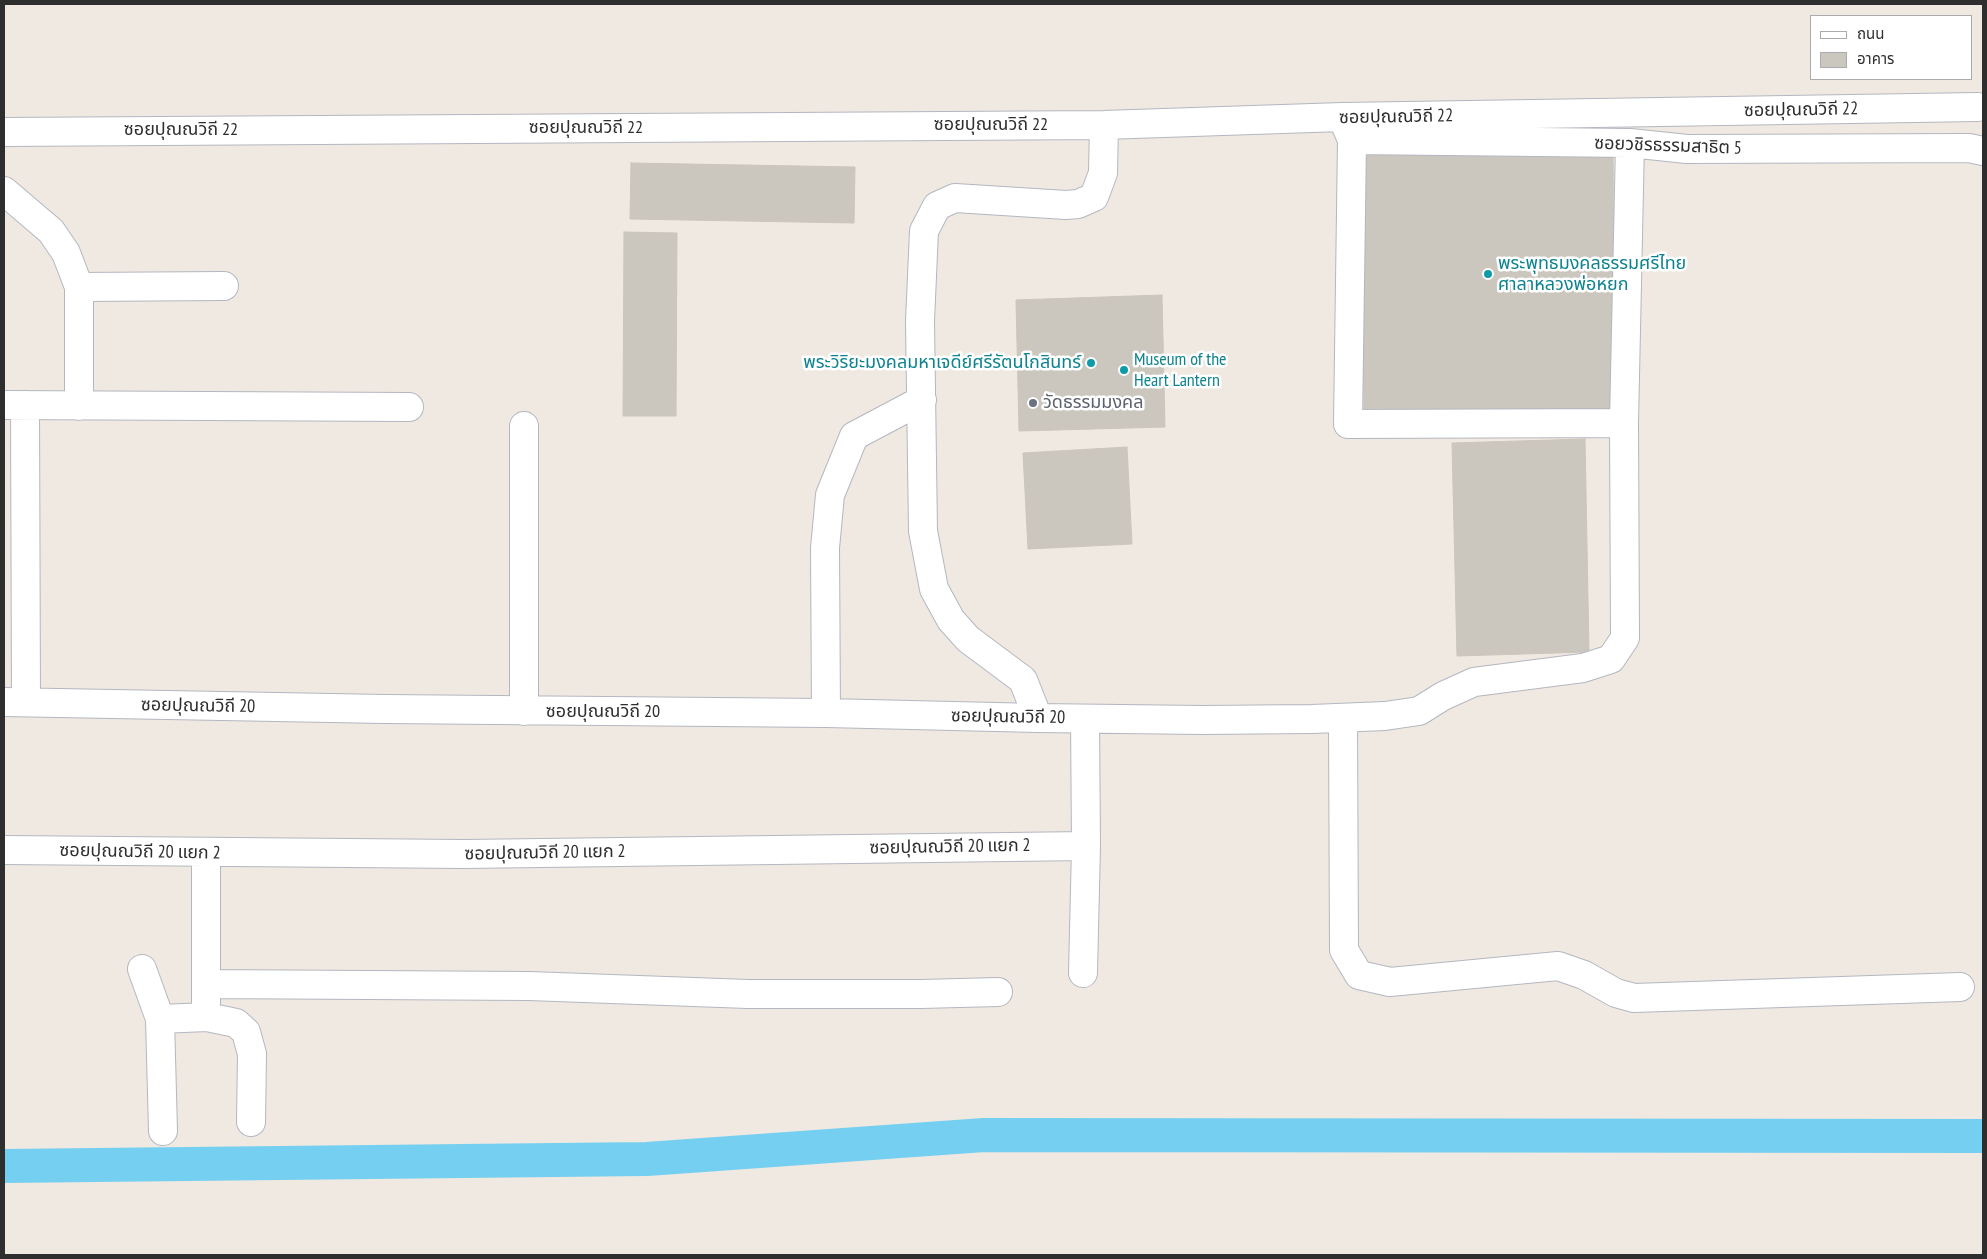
<!DOCTYPE html>
<meta charset="utf-8">
<style>
body{margin:0}
#map{position:relative;width:1987px;height:1259px;overflow:hidden;background:#efe9e1;font-family:"PT Sans Narrow","Noto Sans Thai",sans-serif}
canvas{display:block}
.frame{position:absolute;inset:0;border:5px solid #2e2e2e;pointer-events:none}
.legend{position:absolute;left:1810px;top:15px;width:162px;height:65px;box-sizing:border-box;background:#fff;border:1px solid #ababab;margin:0;padding:6px 9px;list-style:none;font-size:15px;color:#2e2e2e}
.legend li{display:flex;align-items:center;gap:10px;height:25px}
.legend b{width:25px;border:1px solid #ababab}
</style>
<div id="map">
<canvas width="1987" height="1259"></canvas>
<div class="frame"></div>
<ul class="legend">
<li><b style="height:6px;background:#fff"></b>ถนน</li>
<li><b style="height:14px;background:#cbc7bf"></b>อาคาร</li>
</ul>
</div>
<script>
const ctx = document.querySelector('canvas').getContext('2d');
ctx.lineJoin = 'round';
const poly = rows => new Path2D(rows.map(r => 'M' + r).join(''));
function trace(path, color, width, dash) { ctx.strokeStyle = color; ctx.lineWidth = width; ctx.lineCap = dash ? 'butt' : 'round'; ctx.setLineDash(dash || []); ctx.stroke(path); }
function fillPath(path, color) { ctx.fillStyle = color; ctx.fill(path, 'evenodd'); }
function drawText(font, color, halo, rows, align = 'center') {
  ctx.font = font + ' "PT Sans Narrow","Noto Sans Thai",sans-serif'; ctx.lineWidth = 5; ctx.setLineDash([]); ctx.textBaseline = 'middle'; ctx.strokeStyle = halo; ctx.fillStyle = color; for (const [text, x, y, turn = 0] of rows) {
    ctx.save(); ctx.translate(x, y); ctx.rotate((+turn || 0) * Math.PI / 180); ctx.textAlign = isNaN(turn) ? turn : align; if (halo) ctx.strokeText(text, 0, 0); ctx.fillText(text, 0, 0); ctx.restore();
  }
}
const canal = poly([
 [4,1166,647,1159,984,1135,1983,1136]
]);
const building = poly([
 [1613,137,1614,409,1364,412,1362,139,1613,137],
 [631,163,855,167,854,223,630,219,631,163],
 [624,232,677,233,676,416,623,416,624,232],
 [1162,295,1165,427,1019,431,1016,300,1162,295],
 [1585,439,1589,652,1457,656,1452,443,1585,439],
 [1127,447,1132,544,1028,549,1023,453,1127,447]
]);
const minor = poly([
 [1345,124,1352,140,1348,424,1624,423],
 [4,132,1104,125,1342,117,1978,107],
 [1352,140,1630,143,1687,149,1969,148,1983,151],
 [4,191,51,231,66,253,79,287,79,406],
 [79,287,224,286],
 [4,405,409,407],
 [25,405,26,702],
 [524,426,524,711],
 [4,702,385,709,826,713,1038,718,1202,720,1312,719,1385,716,1419,711,1443,696,1474,682,1583,668,1611,659,1625,638,1624,423,1630,143],
 [826,713,825,548,830,495,854,436,922,400],
 [1038,718,1023,680,968,639,951,620,934,589,923,531,920,321,924,231,937,206,955,198,1066,205,1078,204,1094,197,1103,173,1104,125],
 [1343,718,1344,950,1359,975,1390,982,1558,966,1584,975,1616,993,1634,998,1960,987],
 [4,850,464,854,1086,846],
 [142,969,160,1019,163,1131],
 [1083,973,1086,846,1085,719],
 [206,984,529,986,748,994,921,994,998,992],
 [206,1003,206,853],
 [160,1019,207,1017,236,1023,246,1032,252,1054,251,1122]
]);
const markers = [
 [1488,274,5,"#0f9aa8"],
 [1091,363,5,"#0f9aa8"],
 [1124,370,5,"#0f9aa8"],
 [1033,403,5,"#6b7280"]
];
const streetNames = [
 ["ซอยปุณณวิถี 22",1801,110,-1],
 ["ซอยปุณณวิถี 22",1396,117,-1],
 ["ซอยปุณณวิถี 22",991,125],
 ["ซอยปุณณวิถี 22",586,128],
 ["ซอยปุณณวิถี 22",181,130],
 ["ซอยวชิรธรรมสาธิต 5",1668,146,2],
 ["ซอยปุณณวิถี 20",198,706,1],
 ["ซอยปุณณวิถี 20",603,712],
 ["ซอยปุณณวิถี 20",1008,717,1],
 ["ซอยปุณณวิถี 20 แยก 2",950,847,-1],
 ["ซอยปุณณวิถี 20 แยก 2",140,852,1],
 ["ซอยปุณณวิถี 20 แยก 2",545,853,-1]
];
const cultureNames = [
 ["พระพุทธมงคลธรรมศรีไทย",1498,264],
 ["ศาลาหลวงพ่อหยก",1498,285],
 ["Museum of the",1134,360],
 ["Heart Lantern",1134,381],
 ["พระวิริยะมงคลมหาเจดีย์ศรีรัตนโกสินทร์",1081,363,"right"]
];
const worshipNames = [
 ["วัดธรรมมงคล",1043,403]
];
trace(canal, '#75cff0', 34);
fillPath(building, '#cbc7bf');
trace(building, '#cbc5ba', 1);
trace(minor, '#b4b7c1', 30);
trace(minor, '#fff', 28);
for (const [x, y, r, color] of markers) { const dot = new Path2D(); dot.arc(x, y, r, 0, 2 * Math.PI); ctx.fillStyle = color; ctx.fill(dot); trace(dot, '#fff', 2); }
drawText('18px', '#2e2e2e', '#fff', streetNames);
drawText('18px', '#0d838f', '#fff', cultureNames, 'left');
drawText('18px', '#5b616d', '#fff', worshipNames, 'left');
</script>
